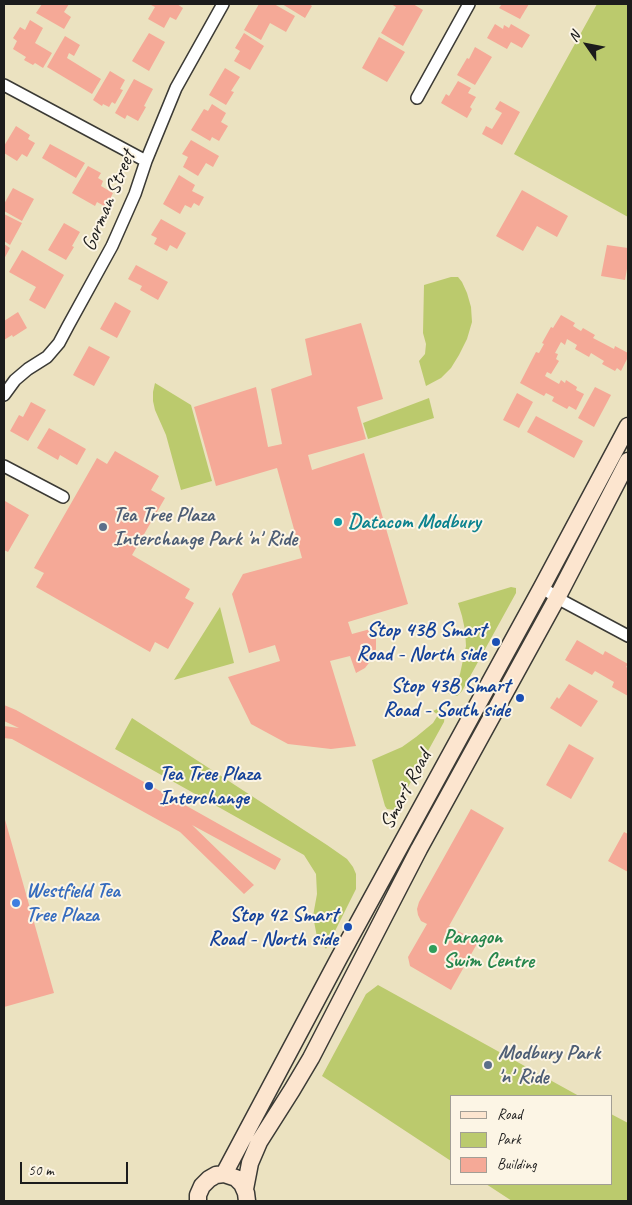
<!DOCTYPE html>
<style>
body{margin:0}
#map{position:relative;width:632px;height:1205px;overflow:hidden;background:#ebe2c0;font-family:Caveat,sans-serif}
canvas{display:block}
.frame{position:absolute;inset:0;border:5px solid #1c1c1c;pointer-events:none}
.legend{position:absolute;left:450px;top:1095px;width:162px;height:90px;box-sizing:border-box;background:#fcf5e5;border:1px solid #a29e95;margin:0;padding:6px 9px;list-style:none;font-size:15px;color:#1c1c1c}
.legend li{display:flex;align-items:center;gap:10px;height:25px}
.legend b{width:25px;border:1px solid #a29e95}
.north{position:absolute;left:562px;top:20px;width:50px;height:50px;-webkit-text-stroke:4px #fcf5e5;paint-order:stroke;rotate:303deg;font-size:14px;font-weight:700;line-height:20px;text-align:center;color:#1c1c1c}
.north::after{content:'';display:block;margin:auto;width:18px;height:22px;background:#1c1c1c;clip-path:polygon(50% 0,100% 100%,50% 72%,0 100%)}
.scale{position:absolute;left:20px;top:1162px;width:108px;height:22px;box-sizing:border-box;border:2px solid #1c1c1c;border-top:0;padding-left:6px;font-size:15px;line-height:18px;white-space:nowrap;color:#1c1c1c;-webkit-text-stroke:4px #fcf5e5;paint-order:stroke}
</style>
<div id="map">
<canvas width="632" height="1205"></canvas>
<div class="frame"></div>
<ul class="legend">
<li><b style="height:6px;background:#fce5cf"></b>Road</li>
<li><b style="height:14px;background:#bbca6d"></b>Park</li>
<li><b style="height:14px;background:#f5a997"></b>Building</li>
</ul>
<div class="north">N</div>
<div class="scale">50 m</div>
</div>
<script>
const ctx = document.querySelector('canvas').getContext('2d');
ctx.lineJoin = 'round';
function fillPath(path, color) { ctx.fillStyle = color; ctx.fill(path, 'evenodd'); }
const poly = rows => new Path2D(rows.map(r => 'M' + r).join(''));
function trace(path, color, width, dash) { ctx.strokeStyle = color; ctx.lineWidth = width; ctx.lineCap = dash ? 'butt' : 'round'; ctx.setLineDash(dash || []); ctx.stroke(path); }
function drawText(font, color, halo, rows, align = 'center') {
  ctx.font = font + ' Caveat,sans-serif'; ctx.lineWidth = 4; ctx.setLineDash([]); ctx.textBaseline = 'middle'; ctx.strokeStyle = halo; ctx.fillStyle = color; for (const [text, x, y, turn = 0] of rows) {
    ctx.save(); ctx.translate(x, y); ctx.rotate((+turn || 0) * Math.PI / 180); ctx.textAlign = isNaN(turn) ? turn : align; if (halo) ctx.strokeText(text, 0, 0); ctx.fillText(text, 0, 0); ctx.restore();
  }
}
const green = poly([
 [597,4,628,4,628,217,514,154],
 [451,277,458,277,462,282,467,293,471,307,472,322,467,339,459,355,451,368,441,378,426,386,419,361,425,354,426,344,423,333,424,285],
 [155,383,191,405,212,481,181,490,166,435,155,410,153,401,153,392],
 [429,398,434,418,368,439,363,423],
 [511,587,516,588,516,593,462,691,457,696,454,696,449,694,446,689,447,685,449,683,456,685,460,674,466,646,465,630,462,616,458,603],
 [220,607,234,663,174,680],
 [439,708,442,710,445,713,444,722,397,807,394,810,387,809,385,806,372,760,402,747,416,737,433,723,438,715,433,711],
 [132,718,327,845,347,859,353,867,356,874,356,889,326,949,317,937,313,916,317,894,316,874,304,855,115,749],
 [378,985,579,1096,451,1096,451,1161,322,1076,366,994],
 [611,1114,628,1123,628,1201,512,1201,486,1184,611,1184]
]);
const building = poly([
 [42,4,69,4,64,12,71,17,64,29,36,13],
 [149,4,177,4,183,8,176,20,170,17,164,28,148,19,155,7],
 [259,4,274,4,295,16,286,32,270,23,261,40,244,30],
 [282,4,309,4,312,6,305,18],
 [391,4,413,4,423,10,403,46,381,33,396,7],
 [502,4,529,4,520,19,499,8],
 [30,20,43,28,35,43,52,53,43,68,35,63,33,65,24,60,26,57,13,49,17,41,13,38,20,27,25,30],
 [495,24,503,29,504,25,509,28,511,24,530,35,522,48,511,42,507,49,487,38],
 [149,33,165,42,149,71,132,61],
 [244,33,264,46,250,70,234,61,240,51,235,48],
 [65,36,80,45,74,56,69,53,67,58,101,79,92,94,47,67],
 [379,37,405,52,387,82,362,68],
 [475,47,492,57,475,85,457,75,467,58,469,59],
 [225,68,240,77,231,91,234,92,226,105,209,95],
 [110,71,125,80,120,89,123,90,115,104,112,102,109,107,103,104,102,106,93,100],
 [134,79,153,89,144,106,146,107,138,121,127,115,125,119,115,113],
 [458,81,471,88,468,93,476,97,470,107,472,109,467,118,441,103,446,94,449,96],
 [500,101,520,112,502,145,482,134,486,126,492,129,502,113,495,109],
 [212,104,226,113,221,122,228,126,219,141,212,137,210,141,191,130,204,109,208,111],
 [16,126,30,135,28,139,35,143,27,157,22,154,17,161,4,153,4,146],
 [191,140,219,156,213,167,206,163,198,176,183,167,188,157,182,154],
 [50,144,85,163,76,178,42,158],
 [88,166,101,173,98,178,103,181,101,186,113,193,106,207,97,202,95,206,72,193],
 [179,175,195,185,192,191,204,197,199,206,194,203,191,208,185,205,180,214,163,204],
 [13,188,34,199,22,221,4,211,4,204],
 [522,190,568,216,557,237,537,226,523,251,496,236],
 [4,214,22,223,10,245,4,241],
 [161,219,186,233,177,249,170,245,167,251,154,244,157,238,151,235],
 [64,223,80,232,72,246,74,247,66,260,48,250],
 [4,244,10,248,4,259],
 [607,245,628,248,628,263,625,280,601,276],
 [22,250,64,275,45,309,29,300,36,287,9,272],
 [136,265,168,282,158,300,140,290,142,286,128,279],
 [115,302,131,311,117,338,100,329],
 [18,312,27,328,13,337,12,335,4,340,4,321],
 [561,315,575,323,573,326,581,331,583,328,595,335,593,338,614,349,615,346,628,353,628,357,621,371,617,368,615,371,602,364,604,361,591,353,589,357,575,349,577,345,567,339,565,345,561,342,555,353,558,354,556,359,559,361,551,374,547,372,545,376,559,384,561,380,565,383,566,380,577,387,576,390,584,394,576,410,569,406,567,409,552,401,554,397,546,393,544,396,520,383,536,352,539,353,544,344,542,343,551,327,553,328],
 [361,323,383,399,357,407,366,439,308,455,312,470,364,453,408,604,348,622,352,634,374,628,376,638,376,649,372,659,365,668,356,673,350,656,330,661,356,746,331,749,288,744,251,724,228,677,280,661,275,645,249,653,232,594,243,574,302,558,277,468,216,486,194,407,256,387,268,447,282,444,271,389,312,375,305,339],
 [89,346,110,357,94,386,73,375],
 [595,387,611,395,594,427,578,418],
 [517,393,533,402,519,428,503,420],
 [31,402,46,410,28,441,10,431,19,415,23,417],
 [536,416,583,441,574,458,527,432],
 [49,428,86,449,77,465,60,455,58,460,37,448],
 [115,451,159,476,151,490,165,498,132,555,190,589,185,598,194,603,168,649,155,642,150,652,36,587,44,573,34,568,97,458,107,464],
 [5,501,29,515,8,552,4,550],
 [577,640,603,655,605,651,628,664,626,667,628,668,628,696,612,687,614,682,595,671,592,675,565,660],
 [569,684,598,701,581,727,550,708,557,697,559,699],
 [4,705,16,710,281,859,275,870,192,825,254,885,244,894,180,832,12,739,4,738,4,726,19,728,4,721],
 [569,744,594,758,571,799,546,785],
 [471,809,504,828,449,926,478,942,451,990,410,966,408,957,427,924,421,921,418,915,417,909,419,902],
 [4,816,54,993,4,1007],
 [624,832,628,834,628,872,608,861]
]);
const minor = poly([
 [4,85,146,161],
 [417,98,469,4],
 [4,395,15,380,28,369,47,357,59,343,68,326,112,246,135,194,146,161,176,88,223,4],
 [4,466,63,497],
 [542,587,557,598,628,636]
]);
const secondary = poly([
 [224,1174,339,958,542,587,628,426],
 [245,1189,250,1163,259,1142,292,1090,311,1058,419,849,557,598,628,461],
 [198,1201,198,1195,202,1186,209,1179,216,1175,224,1174,236,1178,242,1184,246,1193,247,1201]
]);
const markers = [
 [338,522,5,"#0f9aa8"],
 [103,527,5,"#5c6f8a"],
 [496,642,5,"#1a4fb4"],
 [520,698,5,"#1a4fb4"],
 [149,786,5,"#1a4fb4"],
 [16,903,5,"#3f7fe0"],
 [348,927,5,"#1a4fb4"],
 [433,949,5,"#2e9e5b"],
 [488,1065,5,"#5c6f8a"]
];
const streetNames = [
 ["Gorman Street",109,201,-67],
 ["Smart Road",406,790,-62]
];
const serviceNames = [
 ["Tea Tree Plaza",113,515],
 ["Interchange Park 'n' Ride",113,539],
 ["Modbury Park",498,1053],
 ["'n' Ride",498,1077]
];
const cultureNames = [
 ["Datacom Modbury",348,522]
];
const transitNames = [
 ["Stop 43B Smart",486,630],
 ["Road - North side",486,654],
 ["Stop 43B Smart",510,686],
 ["Road - South side",510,710],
 ["Tea Tree Plaza",159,774,"left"],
 ["Interchange",159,798,"left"],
 ["Stop 42 Smart",338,915],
 ["Road - North side",338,939]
];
const shopNames = [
 ["Westfield Tea",26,891],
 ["Tree Plaza",26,915]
];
const leisureNames = [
 ["Paragon",443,937],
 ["Swim Centre",443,961]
];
fillPath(green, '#bbca6d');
fillPath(building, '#f5a997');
trace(minor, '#3b3a35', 14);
trace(secondary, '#3b3a35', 19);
trace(minor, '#fff', 11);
trace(secondary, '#fce5cf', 16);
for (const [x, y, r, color] of markers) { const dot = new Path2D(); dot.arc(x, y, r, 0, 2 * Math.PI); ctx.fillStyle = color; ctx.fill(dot); trace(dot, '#fcf5e5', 2); }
drawText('21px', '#1c1c1c', '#fcf5e5', streetNames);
drawText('bold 21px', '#4e5e75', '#fcf5e5', serviceNames, 'left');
drawText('bold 21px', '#0d838f', '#fcf5e5', cultureNames, 'left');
drawText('bold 21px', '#164399', '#fcf5e5', transitNames, 'right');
drawText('bold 21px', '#366cbe', '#fcf5e5', shopNames, 'left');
drawText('bold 21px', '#27864d', '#fcf5e5', leisureNames, 'left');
</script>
